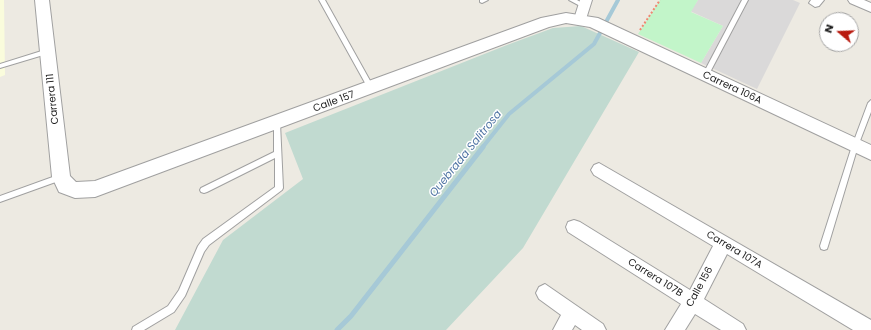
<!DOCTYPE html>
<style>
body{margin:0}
#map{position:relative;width:871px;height:330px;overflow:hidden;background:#edeae2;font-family:Poppins,sans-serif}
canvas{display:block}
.north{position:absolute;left:819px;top:12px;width:40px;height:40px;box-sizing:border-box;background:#fff;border:1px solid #a4a4a4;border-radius:50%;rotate:289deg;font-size:11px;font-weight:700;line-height:16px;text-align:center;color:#1c1c1c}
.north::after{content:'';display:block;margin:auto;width:14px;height:18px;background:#b91a0f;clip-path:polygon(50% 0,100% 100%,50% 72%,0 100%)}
</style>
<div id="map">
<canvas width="871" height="330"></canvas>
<div class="north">N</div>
</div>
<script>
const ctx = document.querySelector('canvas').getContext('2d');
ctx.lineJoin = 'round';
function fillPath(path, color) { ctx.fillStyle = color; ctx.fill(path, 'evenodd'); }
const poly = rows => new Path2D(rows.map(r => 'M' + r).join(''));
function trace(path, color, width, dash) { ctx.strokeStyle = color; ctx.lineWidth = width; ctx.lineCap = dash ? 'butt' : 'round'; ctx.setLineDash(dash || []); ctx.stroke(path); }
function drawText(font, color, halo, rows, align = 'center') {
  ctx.font = font + ' Poppins,sans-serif'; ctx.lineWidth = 3; ctx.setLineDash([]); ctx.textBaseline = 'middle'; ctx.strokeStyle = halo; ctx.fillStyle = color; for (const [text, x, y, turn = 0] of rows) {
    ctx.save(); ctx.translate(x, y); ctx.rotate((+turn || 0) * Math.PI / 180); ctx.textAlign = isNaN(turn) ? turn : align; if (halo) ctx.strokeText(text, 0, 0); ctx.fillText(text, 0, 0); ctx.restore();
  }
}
const residential = poly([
 [698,0,793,0,800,3,757,89,701,63,723,26,690,11]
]);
const education = poly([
 [0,0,4,0,5,75,0,77]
]);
const wetland = poly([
 [581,26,639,52,523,248,446,330,175,330,223,240,303,179,285,133,507,45,553,28]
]);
const park = poly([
 [660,0,698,0,691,12,723,26,701,63,638,34]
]);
const streamFar1 = poly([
 [482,148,509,114,594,44,618,0]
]);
const stream = poly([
 [337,330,351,316,483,147]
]);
const path = poly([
 [640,30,660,0]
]);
const service = poly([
 [319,0,325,0,373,86,374,88,373,90,369,90,319,0],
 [480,0,488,0,482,3,480,2,480,0],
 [569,0,577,0,587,6,584,8,582,7,569,0],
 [742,0,748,0,707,78,703,78,702,76,742,0],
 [48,49,51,51,50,53,0,68,0,64,48,49],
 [871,100,871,112,858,146,828,246,827,249,824,250,821,249,820,246,852,146,868,103,871,100],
 [277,120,280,123,283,188,282,190,209,245,204,252,185,296,174,312,144,330,132,330,133,327,168,306,179,290,198,246,203,239,275,187,275,158,207,192,204,193,201,192,200,190,201,188,274,152,274,123,277,120],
 [61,174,64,175,65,177,64,179,0,202,0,196,61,174]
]);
const minor = poly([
 [580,0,592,0,586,19,584,22,580,23,576,22,574,19,580,0],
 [811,0,824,0,819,6,815,7,809,3,811,0],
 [848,0,864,0,871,3,871,12,850,3,848,0],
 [599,163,871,320,871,330,853,330,727,254,704,299,743,324,746,330,721,330,695,314,685,330,665,330,681,304,568,232,566,227,568,222,574,220,580,222,690,290,713,246,594,175,591,170,594,165,599,163],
 [545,284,603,324,606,330,582,330,575,325,572,330,553,330,561,315,539,299,536,293,539,287,545,284]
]);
const tertiary = poly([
 [35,0,49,0,70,176,76,182,95,181,541,18,566,13,598,18,871,145,871,160,590,27,566,23,549,27,95,197,75,198,59,192,52,177,35,0]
]);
const streetNames = [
 ["Carrera 106A",732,88,25],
 ["Carrera 111",53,99,-96],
 ["Calle 157",334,102,-20],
 ["Carrera 107A",734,250,31],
 ["Carrera 107B",655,278,32],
 ["Calle 156",700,287,-61]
];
const waterNames = [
 ["Quebrada Salitrosa",466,154,-51]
];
fillPath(residential, '#dad9d9');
fillPath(education, '#fafcdc');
fillPath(wetland, '#c1dad0');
fillPath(park, '#c2f5c9');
trace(streamFar1, '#a6c9d7', 4);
trace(stream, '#a6c9d7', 5);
trace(service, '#a0a0a0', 2);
trace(minor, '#a0a0a0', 2);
trace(tertiary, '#a0a0a0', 2);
trace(path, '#ef8772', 2, [2, 2]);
fillPath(service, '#fff');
fillPath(minor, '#fff');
fillPath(tertiary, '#fff');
drawText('10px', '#1c1c1c', '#fff', streetNames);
drawText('italic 11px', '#5075a4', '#fff', waterNames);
</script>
